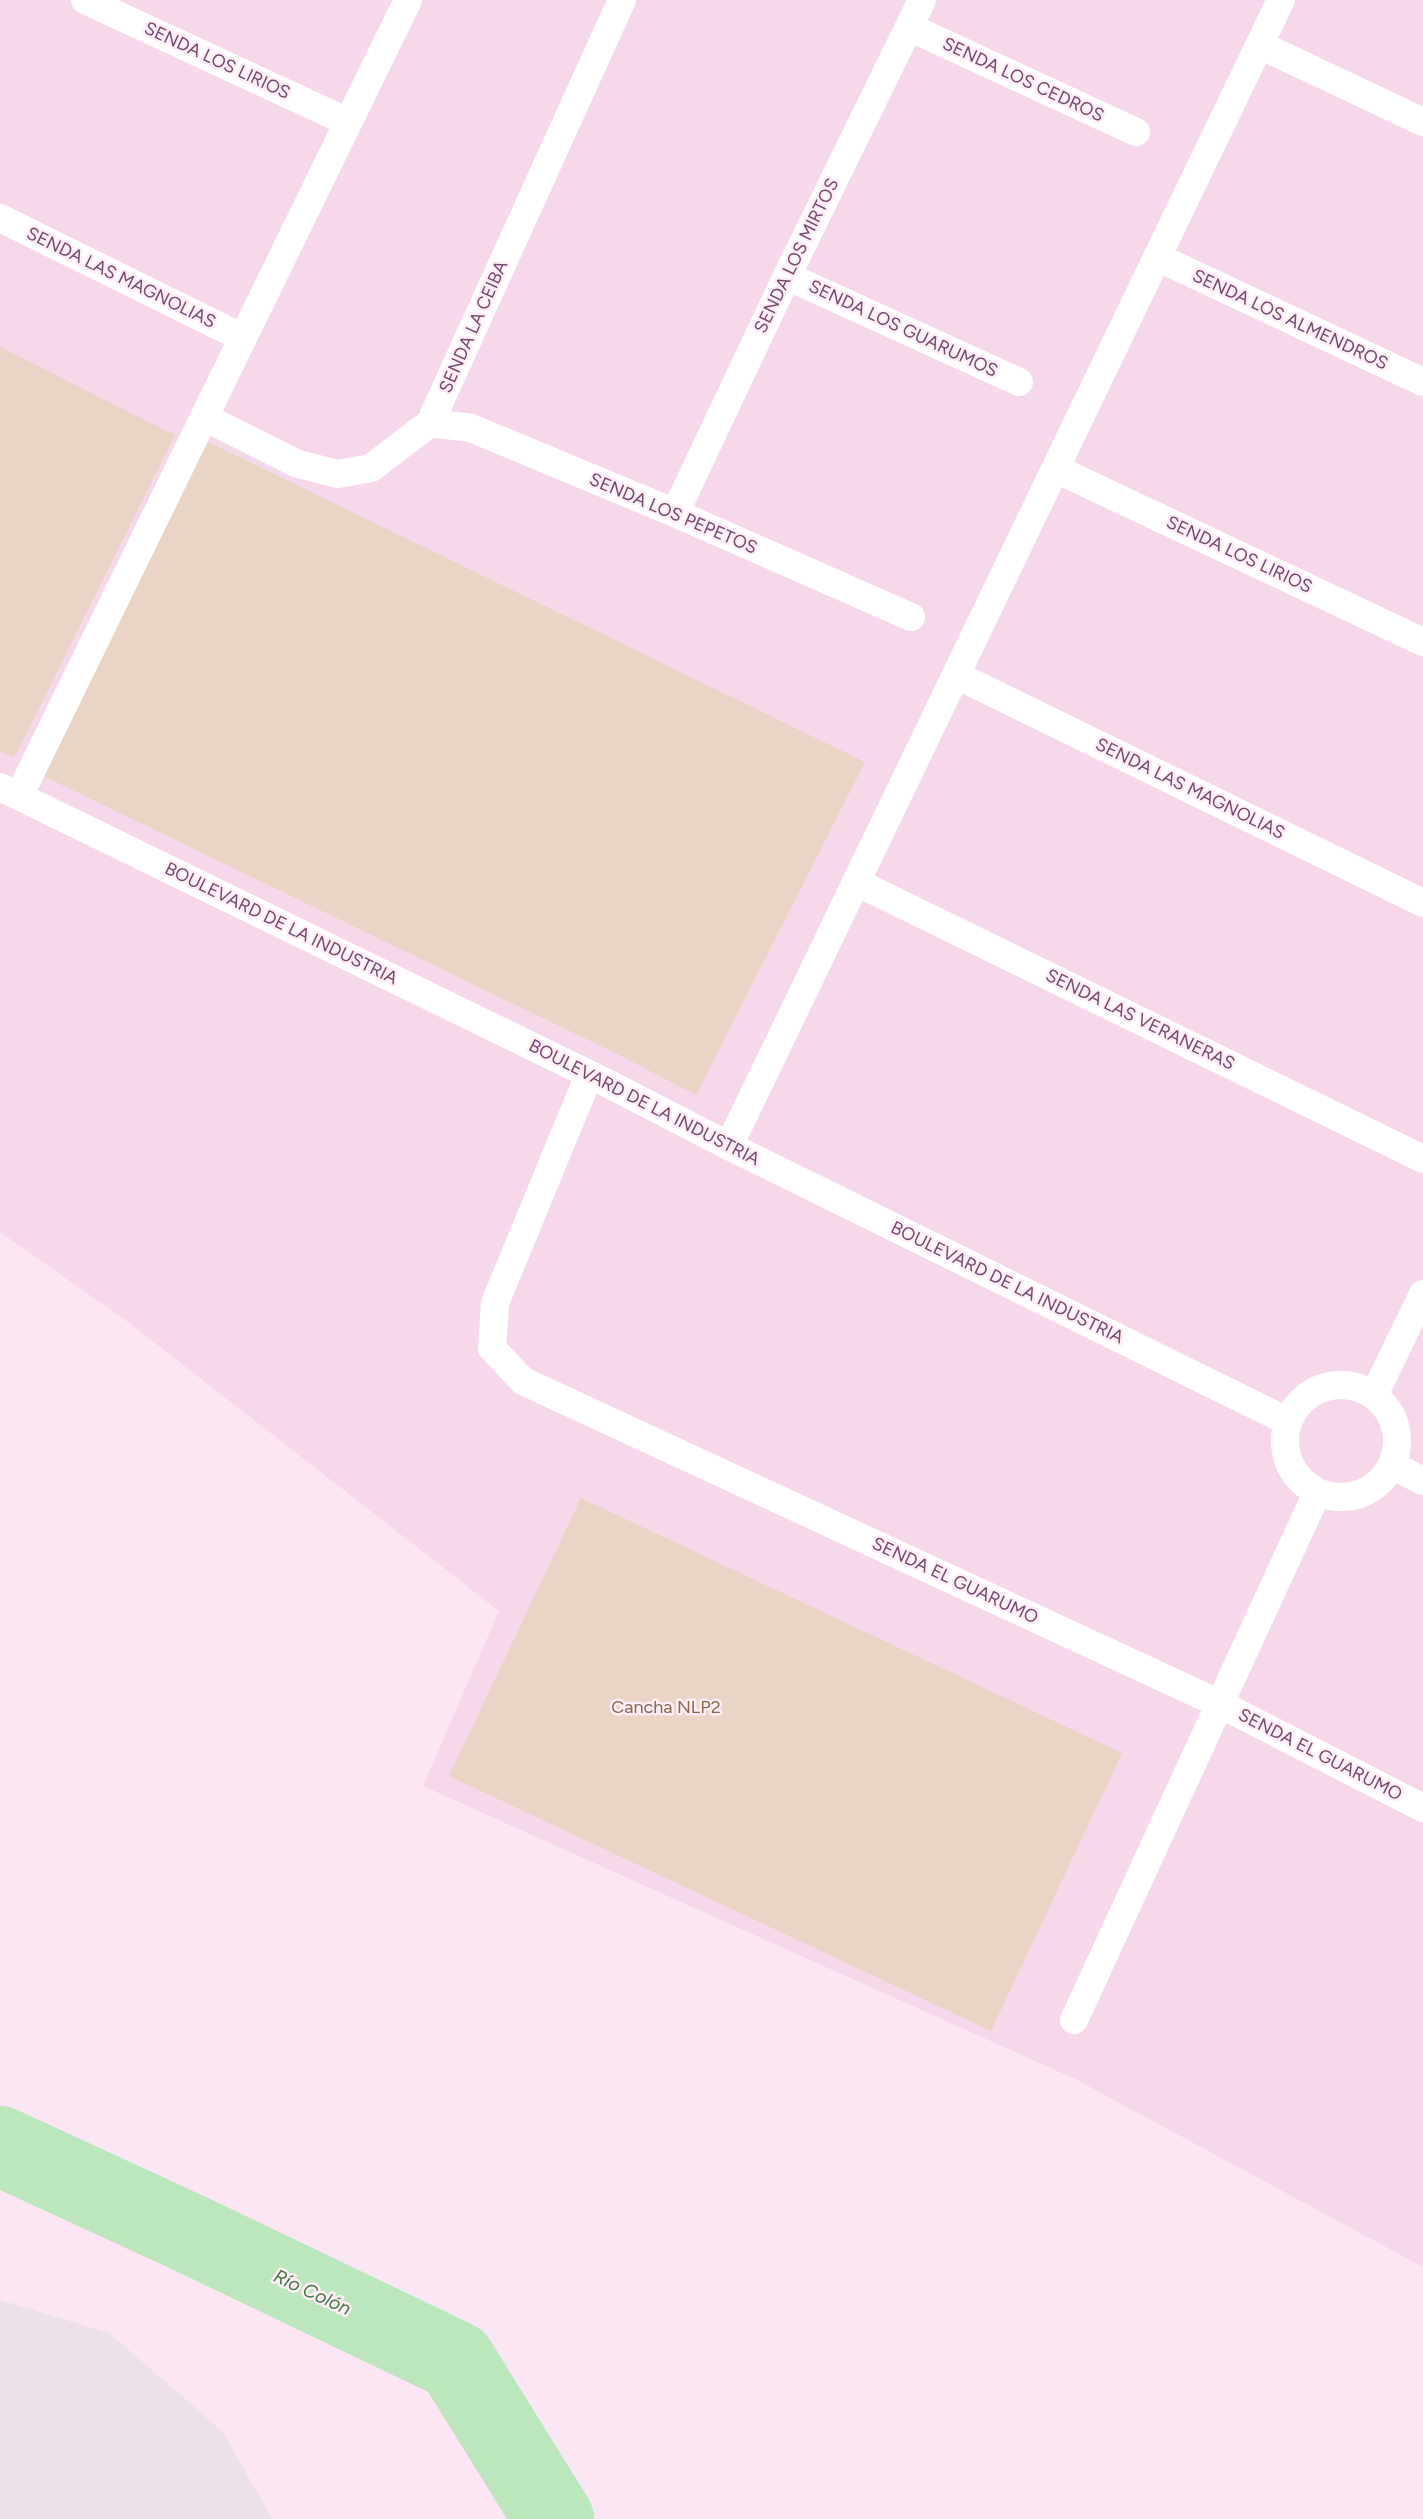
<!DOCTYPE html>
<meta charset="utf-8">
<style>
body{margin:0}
canvas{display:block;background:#fce6f3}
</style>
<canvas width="1423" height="2519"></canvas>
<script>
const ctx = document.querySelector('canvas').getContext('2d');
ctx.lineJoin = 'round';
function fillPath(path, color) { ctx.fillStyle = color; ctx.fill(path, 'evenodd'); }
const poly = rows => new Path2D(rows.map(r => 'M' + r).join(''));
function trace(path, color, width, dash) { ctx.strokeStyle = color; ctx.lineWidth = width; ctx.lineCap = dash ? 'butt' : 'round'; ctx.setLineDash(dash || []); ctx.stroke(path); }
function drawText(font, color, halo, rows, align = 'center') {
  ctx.font = font + ' Figtree,sans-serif'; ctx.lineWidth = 5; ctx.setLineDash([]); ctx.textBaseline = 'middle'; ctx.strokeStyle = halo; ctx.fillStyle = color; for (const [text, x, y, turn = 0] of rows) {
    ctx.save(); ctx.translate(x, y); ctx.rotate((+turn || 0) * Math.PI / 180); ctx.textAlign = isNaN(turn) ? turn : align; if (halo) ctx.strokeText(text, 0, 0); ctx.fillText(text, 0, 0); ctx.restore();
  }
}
const residential = poly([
 [0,0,1423,0,1423,2267,1075,2079,423,1786,499,1611,128,1322,0,1232]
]);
const industrial = poly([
 [0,2300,109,2333,223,2432,272,2519,0,2519]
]);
const green = poly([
 [0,347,175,435,14,758,0,751],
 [186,431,865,762,696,1095,615,1053,31,770],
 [581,1498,1122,1753,991,2031,449,1776]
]);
const river = poly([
 [0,2146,193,2235,456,2361,554,2519]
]);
const minor = poly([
 [85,0,348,122],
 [909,27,1136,132],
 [1260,45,1423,122],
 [0,218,243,338],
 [1157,257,1423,382],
 [787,276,1019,382],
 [204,417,298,464,338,474,371,468,430,423,622,0],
 [430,423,471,428,675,513,911,617],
 [1056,469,1423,642],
 [675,513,787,276,922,0],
 [956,675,1423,903],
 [0,787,603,1081,729,1146,1287,1421],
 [19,796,408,0],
 [856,882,1423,1159],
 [589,1075,495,1303,492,1348,523,1381,1220,1704,1423,1808],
 [729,1146,1281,0],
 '1285 1441a56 56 0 1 1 112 0a56 56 0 1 1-112 0Z',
 [1374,1395,1423,1294],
 [1392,1465,1423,1481],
 [1074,2020,1317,1493]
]);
const streetNames = [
 ["SENDA LOS LIRIOS",217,61,25],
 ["SENDA LOS CEDROS",1023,80,25],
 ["SENDA LOS MIRTOS",797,256,-64],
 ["SENDA LAS MAGNOLIAS",121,278,26],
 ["SENDA LOS ALMENDROS",1290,320,25],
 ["SENDA LA CEIBA",474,327,-66],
 ["SENDA LOS GUARUMOS",903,329,25],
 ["SENDA LOS PEPETOS",673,514,23],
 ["SENDA LOS LIRIOS",1239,555,25],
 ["SENDA LAS MAGNOLIAS",1190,789,26],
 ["BOULEVARD DE LA INDUSTRIA",281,924,26],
 ["SENDA LAS VERANERAS",1140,1020,26],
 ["BOULEVARD DE LA INDUSTRIA",644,1103,27],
 ["BOULEVARD DE LA INDUSTRIA",1007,1283,26],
 ["SENDA EL GUARUMO",955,1581,25],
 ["SENDA EL GUARUMO",1320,1755,27]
];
const parkNames = [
 ["Cancha NLP2",666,1708]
];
const waterNames = [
 ["Río Colón",312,2293,25]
];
fillPath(residential, '#f6d8ea');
fillPath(industrial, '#ece0e9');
fillPath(green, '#ead4c5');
trace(river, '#bce6bb', 80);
trace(minor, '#fff', 28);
drawText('18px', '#754b6e', '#ffedf7', streetNames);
drawText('18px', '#876949', '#ffedf7', parkNames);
drawText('italic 19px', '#407b3f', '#ffedf7', waterNames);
</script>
